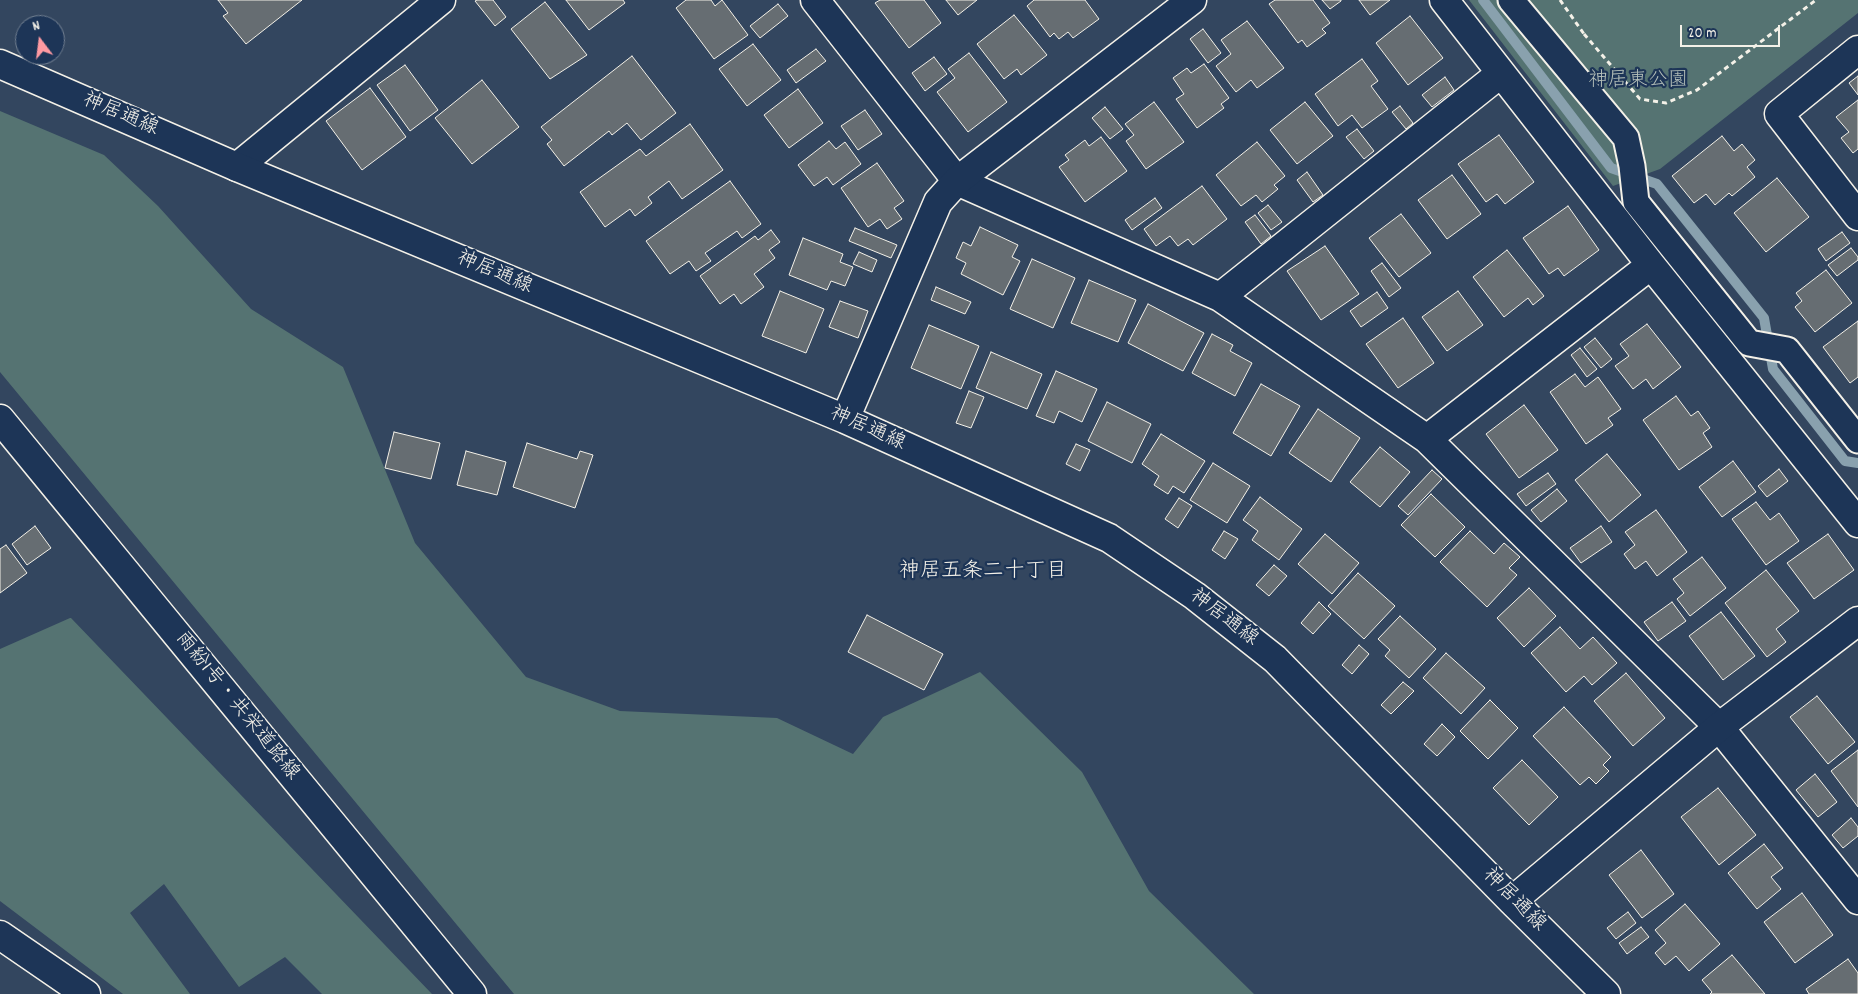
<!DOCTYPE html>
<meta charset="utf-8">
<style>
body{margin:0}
#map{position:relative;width:1858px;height:994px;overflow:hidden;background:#33465f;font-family:Dekko,sans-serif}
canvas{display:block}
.north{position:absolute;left:15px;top:15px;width:50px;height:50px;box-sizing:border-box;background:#1d3557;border:1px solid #738091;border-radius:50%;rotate:345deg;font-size:14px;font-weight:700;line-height:20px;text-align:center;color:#f4f1e8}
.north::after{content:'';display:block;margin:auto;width:18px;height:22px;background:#ff9aa2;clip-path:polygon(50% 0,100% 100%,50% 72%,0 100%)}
.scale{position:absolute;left:1680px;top:25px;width:100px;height:22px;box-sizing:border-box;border:2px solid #f4f1e8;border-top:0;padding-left:6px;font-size:15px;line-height:18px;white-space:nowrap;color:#f4f1e8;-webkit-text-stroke:4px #1d3557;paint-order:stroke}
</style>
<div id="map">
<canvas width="1858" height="994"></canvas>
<div class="north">N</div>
<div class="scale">20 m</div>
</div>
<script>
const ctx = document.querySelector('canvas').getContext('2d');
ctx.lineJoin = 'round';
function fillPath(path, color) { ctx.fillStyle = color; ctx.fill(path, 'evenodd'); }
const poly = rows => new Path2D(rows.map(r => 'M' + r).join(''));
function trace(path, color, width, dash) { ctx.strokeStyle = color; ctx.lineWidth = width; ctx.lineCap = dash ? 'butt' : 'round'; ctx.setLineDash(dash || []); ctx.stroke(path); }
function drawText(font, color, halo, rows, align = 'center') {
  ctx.font = font + ' Dekko,"Klee One",sans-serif'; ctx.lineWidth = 4.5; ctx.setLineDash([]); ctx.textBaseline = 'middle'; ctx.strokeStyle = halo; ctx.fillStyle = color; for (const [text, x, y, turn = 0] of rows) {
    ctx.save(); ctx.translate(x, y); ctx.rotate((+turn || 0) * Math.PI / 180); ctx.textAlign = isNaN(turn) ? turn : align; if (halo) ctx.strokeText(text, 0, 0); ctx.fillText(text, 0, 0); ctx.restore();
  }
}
const green = poly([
 [1469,0,1858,0,1858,13,1660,169,1613,186],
 [0,111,104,155,158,206,251,309,343,367,415,543,526,677,620,711,777,718,853,754,883,717,980,672,1082,772,1149,891,1254,994,514,994,0,372],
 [70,618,71,618,432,994,322,994,285,957,239,987,164,884,130,913,190,994,123,994,0,901,0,649]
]);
const stream = poly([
 [1483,0,1611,168,1657,184,1764,318,1773,369,1845,461,1858,463]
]);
const building = poly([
 [218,0,302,0,246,44,223,16,228,13,218,0],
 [477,0,493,0,506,17,495,26,475,1,477,0],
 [566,0,623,0,625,3,589,30,566,0],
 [686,0,711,0,715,6,722,0,748,35,714,59,676,8,686,0],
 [880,0,924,0,941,23,909,48,875,3,880,0],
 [946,0,977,0,958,15,946,0],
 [1034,0,1085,0,1099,19,1073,38,1068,32,1059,39,1054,33,1050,37,1027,6,1034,0],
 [1275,0,1313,0,1330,23,1322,29,1326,33,1307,47,1302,40,1298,43,1269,4,1275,0],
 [1322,0,1341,0,1341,1,1330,9,1322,0],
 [1359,0,1390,0,1370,15,1359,0],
 [545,2,587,55,550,79,511,29,545,2],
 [778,4,788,16,760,38,750,26,778,4],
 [1014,15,1047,55,1021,75,1017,69,1004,79,977,44,1014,15],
 [1410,16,1443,58,1408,85,1376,43,1410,16],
 [1247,21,1284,68,1257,88,1251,80,1236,92,1216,66,1231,54,1221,40,1247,21],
 [1203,29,1221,53,1208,63,1190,39,1203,29],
 [753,44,781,80,747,106,719,69,753,44],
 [816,49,826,61,796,83,787,70,816,49],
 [969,53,1007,102,968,132,937,92,955,78,948,69,969,53],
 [632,56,676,113,641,140,627,123,612,135,609,131,564,166,547,144,552,140,541,127,632,56],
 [934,57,947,74,925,91,912,73,934,57],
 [1362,59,1378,81,1371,86,1388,109,1362,128,1352,115,1338,126,1315,94,1362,59],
 [1204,64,1229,98,1221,104,1224,108,1197,128,1176,99,1184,94,1173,78,1187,68,1191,73,1204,64],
 [405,65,438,110,410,131,377,85,405,65],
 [1858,76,1858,95,1849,83,1858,76],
 [1445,77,1454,90,1432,107,1422,95,1445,77],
 [482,80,519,127,472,164,435,118,482,80],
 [370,88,406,137,362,170,326,121,370,88],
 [798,89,823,123,789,148,764,115,798,89],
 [1858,100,1858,149,1853,153,1841,138,1849,132,1836,117,1858,100],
 [1154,102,1184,142,1146,169,1126,141,1134,135,1125,124,1154,102],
 [1305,102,1333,136,1297,164,1270,130,1305,102],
 [1400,106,1413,123,1406,129,1392,112,1400,106],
 [1105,107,1123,129,1110,139,1092,118,1105,107],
 [865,110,882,134,858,150,841,126,865,110],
 [690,124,723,170,682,199,669,181,648,197,652,203,635,216,630,209,605,227,580,192,640,149,646,156,690,124],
 [1357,129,1374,151,1364,159,1346,137,1357,129],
 [1499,135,1534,182,1505,204,1497,194,1486,202,1458,164,1499,135],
 [1722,136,1734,151,1742,144,1755,160,1747,167,1755,177,1732,196,1729,193,1715,205,1706,194,1694,203,1672,176,1722,136],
 [1101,137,1127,171,1085,202,1059,167,1069,160,1065,155,1085,140,1089,146,1101,137],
 [829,141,836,149,845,142,861,164,833,185,827,177,814,186,798,165,829,141],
 [1257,142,1285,176,1274,185,1278,189,1262,202,1256,195,1241,206,1216,175,1257,142],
 [877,163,904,201,894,208,902,219,887,229,880,219,868,227,841,188,877,163],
 [1307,172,1323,195,1313,202,1297,180,1307,172],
 [1452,175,1481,214,1447,239,1418,200,1452,175],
 [1777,178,1809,217,1766,252,1734,213,1777,178],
 [730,181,761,224,742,238,737,231,705,253,711,261,696,271,689,261,670,274,646,241,730,181],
 [1202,186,1227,219,1193,245,1188,239,1178,246,1170,236,1156,246,1144,229,1202,186],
 [1155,198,1162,208,1132,230,1125,220,1155,198],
 [1268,205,1282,222,1271,230,1258,213,1268,205],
 [1568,206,1599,250,1564,276,1558,268,1549,274,1523,238,1568,206],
 [1401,214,1431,253,1399,277,1369,238,1401,214],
 [1255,215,1271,236,1261,244,1245,222,1255,215],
 [980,227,1018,245,1012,257,1020,261,1003,295,961,274,966,263,956,258,963,242,971,246,980,227],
 [855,228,897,245,891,258,849,241,855,228],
 [771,230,780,242,769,250,775,258,754,274,764,287,741,304,734,294,720,304,700,276,755,236,758,240,771,230],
 [1842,232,1850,243,1826,261,1818,249,1842,232],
 [803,238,843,254,840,262,853,267,845,286,831,281,827,290,789,275,803,238],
 [1325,246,1359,294,1321,320,1287,271,1325,246],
 [1851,248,1858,257,1858,260,1837,276,1828,265,1851,248],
 [1507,250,1544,296,1533,305,1528,298,1504,317,1473,277,1507,250],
 [859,252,877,260,872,272,853,264,859,252],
 [1032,259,1075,278,1053,328,1010,309,1032,259],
 [1382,263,1401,288,1389,297,1371,271,1382,263],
 [1826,270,1852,303,1815,332,1795,307,1802,301,1796,293,1826,270],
 [1089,280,1136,300,1118,342,1071,323,1089,280],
 [936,287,971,302,965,314,931,300,936,287],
 [780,291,824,309,806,353,762,336,780,291],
 [1458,291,1483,325,1447,351,1422,317,1458,291],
 [1377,292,1388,308,1361,327,1350,311,1377,292],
 [840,301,868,311,858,338,829,327,840,301],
 [1148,304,1204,333,1183,371,1128,343,1148,304],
 [1403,318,1434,363,1398,388,1366,344,1403,318],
 [1858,321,1858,377,1850,383,1823,347,1858,321],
 [1647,324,1681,367,1653,389,1646,379,1633,389,1615,366,1629,356,1620,344,1647,324],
 [929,325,979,346,961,389,911,368,929,325],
 [1212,334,1233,345,1230,351,1252,363,1235,396,1192,373,1212,334],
 [1595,338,1612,359,1601,368,1584,347,1595,338],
 [1580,348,1597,369,1587,377,1571,355,1580,348],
 [991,352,1042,374,1027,409,976,388,991,352],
 [1056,371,1097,389,1082,422,1059,411,1054,423,1036,416,1056,371],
 [1575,374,1585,387,1598,377,1621,409,1608,418,1613,425,1586,444,1550,392,1575,374],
 [1261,384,1300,406,1271,456,1233,433,1261,384],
 [969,391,984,397,971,428,956,423,969,391],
 [1676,396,1691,416,1698,411,1710,428,1703,433,1712,447,1679,470,1643,420,1676,396],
 [1107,402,1151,424,1132,463,1088,441,1107,402],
 [1524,405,1558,450,1519,478,1486,434,1524,405],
 [1318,409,1360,438,1331,482,1289,453,1318,409],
 [394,432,440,443,431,479,385,468,394,432],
 [1161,434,1205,461,1184,493,1173,486,1168,494,1154,485,1159,476,1142,464,1161,434],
 [527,443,577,459,580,451,593,455,575,508,513,487,527,443],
 [1076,444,1090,450,1080,471,1066,464,1076,444],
 [1380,447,1410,472,1380,507,1350,482,1380,447],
 [466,451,506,462,497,495,457,485,466,451],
 [1607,454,1641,495,1609,522,1575,480,1607,454],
 [1733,461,1756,492,1722,517,1699,487,1733,461],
 [1213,463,1250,486,1227,523,1190,500,1213,463],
 [1779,469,1788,481,1767,497,1758,486,1779,469],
 [1432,470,1442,479,1408,515,1398,506,1432,470],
 [1548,473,1556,484,1526,506,1517,494,1548,473],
 [1557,489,1567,501,1541,522,1531,510,1557,489],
 [1431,494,1465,527,1435,557,1401,525,1431,494],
 [1260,497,1302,529,1279,560,1252,540,1258,531,1243,520,1260,497],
 [1179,498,1192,506,1178,528,1165,519,1179,498],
 [1756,502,1770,520,1779,513,1799,541,1766,565,1732,519,1756,502],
 [1656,510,1687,552,1657,576,1646,561,1635,569,1624,554,1635,545,1625,532,1656,510],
 [35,526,51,548,27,565,12,544,35,526],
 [1601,526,1612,542,1581,563,1570,548,1601,526],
 [1224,531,1238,539,1225,559,1212,550,1224,531],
 [1470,531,1494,554,1504,543,1520,557,1509,568,1517,575,1487,607,1440,562,1470,531],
 [1325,534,1359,563,1332,594,1298,564,1325,534],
 [1828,534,1854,570,1814,599,1787,563,1828,534],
 [6,545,27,573,0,593,0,549,6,545],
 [1702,557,1726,588,1690,616,1677,599,1684,593,1673,579,1702,557],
 [1274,565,1287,576,1269,596,1256,585,1274,565],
 [1766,570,1799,611,1776,629,1786,642,1767,657,1725,603,1766,570],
 [1358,573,1395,606,1364,639,1328,606,1358,573],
 [1529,588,1556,616,1524,647,1497,618,1529,588],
 [1319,602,1331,614,1313,634,1301,623,1319,602],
 [1672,602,1686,621,1658,641,1644,622,1672,602],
 [1721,612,1755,656,1723,680,1689,636,1721,612],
 [867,615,943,654,924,690,848,652,867,615],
 [1400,616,1436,649,1409,678,1385,656,1390,650,1378,639,1400,616],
 [1560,627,1580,649,1593,637,1617,663,1592,685,1584,676,1566,692,1531,653,1560,627],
 [1359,645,1369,654,1352,674,1342,665,1359,645],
 [1446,653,1485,688,1461,714,1423,678,1446,653],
 [1626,673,1665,718,1633,746,1594,701,1626,673],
 [1403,682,1414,691,1391,714,1381,705,1403,682],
 [1817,696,1855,742,1828,764,1790,717,1817,696],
 [1490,700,1518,728,1488,759,1460,731,1490,700],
 [1564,707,1611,757,1603,765,1609,771,1596,784,1589,777,1580,785,1533,736,1564,707],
 [1442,724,1455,737,1437,756,1424,744,1442,724],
 [1858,750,1858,807,1831,771,1858,750],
 [1522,760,1558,797,1529,825,1493,788,1522,760],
 [1815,774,1837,802,1818,817,1796,790,1815,774],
 [1718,788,1756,835,1719,865,1681,817,1718,788],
 [1851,818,1858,827,1858,836,1843,848,1832,835,1851,818],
 [1764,844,1783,868,1771,877,1781,889,1757,909,1728,873,1764,844],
 [1641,850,1674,894,1642,918,1609,875,1641,850],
 [1802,893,1833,935,1795,963,1764,922,1802,893],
 [1685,904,1720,944,1689,971,1676,956,1665,965,1655,953,1666,943,1655,930,1685,904],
 [1628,912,1636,923,1616,939,1607,928,1628,912],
 [1641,927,1649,937,1627,954,1619,943,1641,927],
 [1732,955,1765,994,1710,994,1712,992,1702,980,1732,955],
 [1848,959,1858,973,1858,994,1809,994,1806,989,1848,959]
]);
const path = poly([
 [1560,0,1584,34,1583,35],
 [1584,34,1640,99,1666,103,1697,90,1816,0]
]);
const pedestrian = poly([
 [1511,0,1626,138,1632,166,1636,202,1749,343,1787,350,1858,440]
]);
const minor = poly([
 [815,0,957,181,1220,297,1427,439,1719,727,1858,900],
 [1444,0,1651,265,1858,523],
 [1858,50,1779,114,1858,216],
 [237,167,441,0],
 [1220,297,1500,74],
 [1427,439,1651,265]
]);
const tertiary = poly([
 [0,64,237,167,845,419,1109,538,1195,596,1275,659,1512,901,1606,994],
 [0,419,472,994],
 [845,419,938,202,957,181,1192,0],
 [1512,901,1719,727,1858,621],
 [0,935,86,994]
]);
const parkNames = [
 ["神居東公園",1638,82]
];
const streetNames = [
 ["神居通線",120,116,23],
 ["神居通線",494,274,23],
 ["神居通線",867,430,24],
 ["神居通線",1223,619,37],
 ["雨紛1号・共栄道路線",236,707,51],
 ["神居通線",1513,901,45]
];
const neighbourhoodNames = [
 ["神居五条二十丁目",983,573]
];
fillPath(green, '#557372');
trace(stream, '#89a1ae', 10);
fillPath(building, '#666d72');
trace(building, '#f4f1e8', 1);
trace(pedestrian, '#f4f1e8', 29);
trace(minor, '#f4f1e8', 31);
trace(tertiary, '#f4f1e8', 31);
trace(path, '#f4f1e8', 3, [5, 4]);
trace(pedestrian, '#1d3557', 25);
trace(minor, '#1d3557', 28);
trace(tertiary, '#1d3557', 28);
drawText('20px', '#b4bfb9', '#1d3557', parkNames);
drawText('20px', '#f4f1e8', '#1d3557', streetNames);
drawText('21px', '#f4f1e8', '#1d3557', neighbourhoodNames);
</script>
